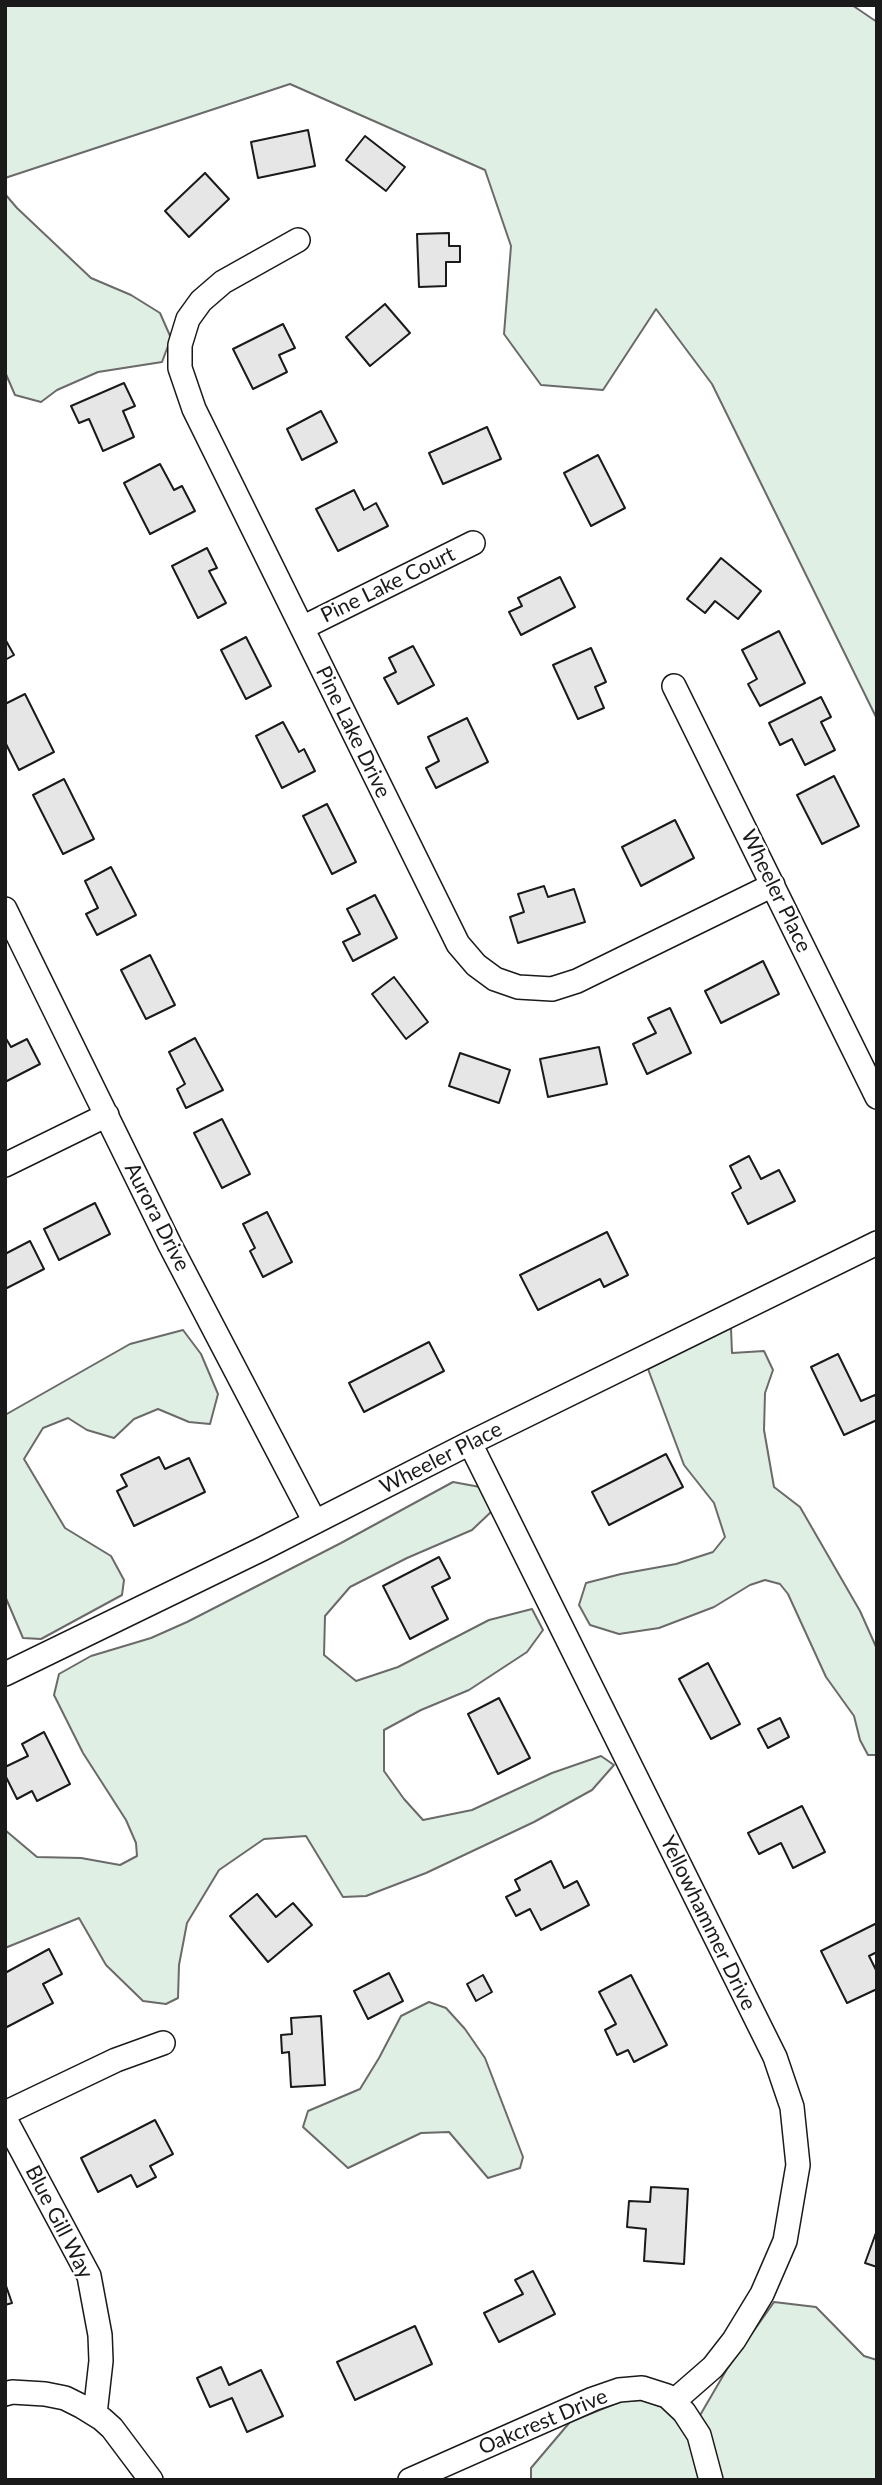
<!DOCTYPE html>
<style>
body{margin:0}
#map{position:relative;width:882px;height:2485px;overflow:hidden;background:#fff;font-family:Lato,sans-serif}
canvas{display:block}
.frame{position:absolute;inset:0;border:7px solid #1a1a1a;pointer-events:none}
</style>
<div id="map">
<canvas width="882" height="2485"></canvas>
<div class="frame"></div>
</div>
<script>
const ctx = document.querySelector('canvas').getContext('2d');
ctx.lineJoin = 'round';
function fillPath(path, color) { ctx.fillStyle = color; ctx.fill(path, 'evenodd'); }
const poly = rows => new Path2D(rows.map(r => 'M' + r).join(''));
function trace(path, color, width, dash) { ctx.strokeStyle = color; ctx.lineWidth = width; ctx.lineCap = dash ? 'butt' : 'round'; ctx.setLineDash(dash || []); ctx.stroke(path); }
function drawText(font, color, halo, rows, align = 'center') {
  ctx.font = font + ' Lato,sans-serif'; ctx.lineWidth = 5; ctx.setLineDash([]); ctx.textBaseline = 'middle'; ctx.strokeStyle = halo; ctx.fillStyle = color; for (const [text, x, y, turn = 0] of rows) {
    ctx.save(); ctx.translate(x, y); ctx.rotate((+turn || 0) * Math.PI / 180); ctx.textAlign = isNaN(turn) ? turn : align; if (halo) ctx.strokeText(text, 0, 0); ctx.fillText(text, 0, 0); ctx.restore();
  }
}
const green = poly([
 [5,5,852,5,877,22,877,719,712,384,656,309,603,390,541,385,504,334,511,246,485,170,290,84,5,178,5,5],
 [5,194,17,208,91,278,131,295,160,313,171,338,162,362,98,372,57,390,41,402,15,395,5,372,5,194],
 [731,1328,732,1353,764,1351,773,1370,765,1393,764,1430,774,1487,800,1507,860,1611,877,1649,877,1755,868,1755,860,1740,854,1716,826,1677,788,1594,780,1584,765,1580,750,1585,714,1607,659,1628,619,1634,590,1625,579,1605,586,1583,621,1574,676,1564,713,1552,725,1537,714,1503,684,1465,648,1369,731,1328],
 [183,1330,201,1354,218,1394,210,1424,189,1422,158,1409,134,1419,114,1438,87,1430,68,1418,43,1428,24,1459,65,1528,111,1556,124,1580,122,1595,41,1639,23,1638,5,1596,5,1415,130,1344,183,1330],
 [453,1482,480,1487,492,1511,472,1530,407,1558,350,1587,325,1616,324,1655,356,1681,398,1667,489,1620,532,1609,543,1630,527,1652,469,1690,421,1710,384,1730,384,1771,404,1799,423,1820,472,1810,552,1773,601,1756,614,1765,592,1790,534,1822,426,1873,366,1896,343,1897,306,1836,264,1839,219,1870,187,1923,179,1965,178,1998,166,2004,143,2001,106,1965,79,1918,5,1948,5,1830,37,1857,81,1858,120,1865,137,1856,136,1843,126,1820,83,1753,54,1695,59,1674,91,1656,151,1638,187,1622,341,1543,453,1482],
 [429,2002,446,2008,465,2029,485,2058,523,2157,520,2168,488,2178,449,2132,421,2133,348,2168,303,2127,308,2111,360,2089,379,2058,401,2016,429,2002],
 [774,2302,816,2307,864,2356,877,2360,877,2480,722,2480,709,2432,699,2417,727,2369,774,2302],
 [642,2400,663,2407,676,2419,690,2439,700,2480,531,2480,531,2468,570,2422,622,2401,642,2400]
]);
const building = poly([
 [308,130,315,166,258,178,251,142,308,130],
 [365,136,405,167,386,191,346,160,365,136],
 [205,173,229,199,189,237,165,211,205,173],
 [449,233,449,246,460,246,460,262,446,262,446,286,419,287,417,234,449,233],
 [385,304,410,333,370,366,346,337,385,304],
 [283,324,295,348,279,355,287,372,253,389,233,349,283,324],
 [124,383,135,406,123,411,134,437,103,451,89,419,79,423,71,406,124,383],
 [321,411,337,442,302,460,287,429,321,411],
 [487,427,501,459,443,484,429,453,487,427],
 [598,455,625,508,591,526,564,473,598,455],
 [160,464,174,490,182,486,195,511,150,534,124,483,160,464],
 [354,490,364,510,376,503,388,526,338,551,316,509,354,490],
 [207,548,217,568,209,571,226,603,198,618,172,566,207,548],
 [721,558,761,591,738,619,715,601,705,613,687,599,721,558],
 [560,577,575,607,521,635,509,612,522,606,518,598,560,577],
 [779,631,805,683,760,706,748,684,757,679,742,650,779,631],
 [246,637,271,686,246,699,221,650,246,637],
 [5,639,14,655,5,660,5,639],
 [413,646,434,685,398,704,384,678,396,672,389,658,413,646],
 [591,648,606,682,595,687,604,708,578,719,553,665,591,648],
 [25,694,54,752,19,770,5,742,5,704,25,694],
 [821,697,831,717,821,722,835,750,805,765,792,739,780,745,769,723,821,697],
 [467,718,488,762,436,788,426,768,439,761,428,737,467,718],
 [283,722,299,752,304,749,315,771,282,788,256,736,283,722],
 [834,776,859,826,822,844,797,795,834,776],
 [64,779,94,839,63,854,33,795,64,779],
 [327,804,356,862,332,874,303,816,327,804],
 [675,820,694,858,641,886,622,847,675,820],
 [111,867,136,915,97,935,86,914,98,908,85,881,111,867],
 [544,886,548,897,574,889,585,922,518,943,510,917,524,912,518,894,544,886],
 [375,895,397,938,353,961,343,942,360,934,347,909,375,895],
 [150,955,175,1005,146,1019,121,970,150,955],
 [763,961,779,994,721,1023,705,991,763,961],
 [394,977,428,1022,406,1039,372,994,394,977],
 [670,1008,691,1053,647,1074,633,1044,656,1033,648,1018,670,1008],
 [5,1037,11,1047,27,1039,40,1064,5,1082,5,1037],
 [195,1038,223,1090,186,1108,177,1089,185,1084,169,1052,195,1038],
 [599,1047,607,1084,548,1097,540,1059,599,1047],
 [460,1053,510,1070,499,1103,449,1086,460,1053],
 [222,1119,250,1174,222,1188,194,1133,222,1119],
 [749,1156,761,1179,779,1170,795,1201,748,1224,732,1193,741,1188,730,1166,749,1156],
 [95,1203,110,1234,59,1260,44,1229,95,1203],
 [267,1212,292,1262,263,1277,250,1251,255,1248,243,1224,267,1212],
 [607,1232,628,1275,604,1287,600,1279,538,1310,520,1275,607,1232],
 [30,1241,44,1269,5,1289,5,1254,30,1241],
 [429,1342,444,1371,364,1412,349,1383,429,1342],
 [838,1354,861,1401,875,1395,877,1399,877,1420,844,1435,811,1367,838,1354],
 [666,1454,683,1487,609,1525,592,1492,666,1454],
 [159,1457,165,1469,189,1458,205,1492,134,1526,117,1491,127,1486,121,1475,159,1457],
 [439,1557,450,1578,432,1587,448,1619,410,1639,383,1586,439,1557],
 [708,1663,740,1724,711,1739,679,1679,708,1663],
 [499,1698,530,1758,498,1774,468,1714,499,1698],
 [780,1718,789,1737,768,1748,758,1729,780,1718],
 [44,1732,70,1784,37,1801,32,1791,17,1799,5,1775,5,1767,28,1756,22,1744,44,1732],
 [802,1806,825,1852,793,1868,781,1843,759,1854,748,1833,802,1806],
 [551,1861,564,1888,577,1881,589,1905,541,1930,530,1909,516,1916,506,1897,520,1890,515,1880,551,1861],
 [257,1894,276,1917,293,1903,312,1925,268,1962,230,1916,257,1894],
 [877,1923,877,1952,869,1956,877,1972,877,1989,847,2003,821,1951,877,1923],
 [49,1949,62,1974,43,1984,53,2003,5,2028,5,1973,49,1949],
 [389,1973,403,2001,368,2019,354,1991,389,1973],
 [483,1975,492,1992,476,2001,467,1984,483,1975],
 [631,1975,667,2045,634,2062,628,2050,617,2055,605,2030,616,2024,599,1992,631,1975],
 [321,2016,325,2085,291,2087,289,2052,282,2053,281,2035,292,2034,291,2018,321,2016],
 [155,2120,173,2154,150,2166,156,2177,137,2187,131,2175,98,2192,81,2158,155,2120],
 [651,2187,688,2189,684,2264,644,2261,646,2229,627,2227,629,2201,650,2202,651,2187],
 [877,2230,877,2267,865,2263,877,2230],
 [533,2271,555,2314,499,2342,484,2313,523,2294,515,2280,533,2271],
 [5,2283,12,2303,5,2305,5,2283],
 [415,2326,432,2364,355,2400,337,2362,415,2326],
 [221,2367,229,2385,261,2370,283,2416,247,2432,232,2398,210,2407,197,2378,221,2367]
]);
const minor = poly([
 [298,240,223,282,201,301,188,319,180,345,180,368,194,409,458,944,476,965,495,979,518,987,552,989,577,981,773,885],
 [302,628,473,543],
 [674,686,877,1097],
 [5,909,170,1245,315,1522],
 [5,1165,107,1115],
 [470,1443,775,2057,792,2107,798,2165,785,2241,762,2294,734,2340,713,2367,674,2401],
 [5,1674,262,1549,470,1443,877,1243],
 [5,2113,116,2060,163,2043],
 [5,2119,89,2276,100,2335,101,2361,95,2414],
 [5,2394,12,2392,45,2394,65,2398,81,2406,102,2419,112,2428,151,2480],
 [410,2480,593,2399,619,2390,642,2388,667,2396,684,2412,699,2435,711,2480]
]);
const streetNames = [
 ["Pine Lake Court",388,585,-26],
 ["Pine Lake Drive",353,732,64],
 ["Wheeler Place",776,891,64],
 ["Aurora Drive",157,1217,63],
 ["Wheeler Place",441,1458,-27],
 ["Yellowhammer Drive",708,1923,64],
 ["Blue Gill Way",59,2222,63],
 ["Oakcrest Drive",543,2422,-23]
];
fillPath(green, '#e0efe3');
trace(green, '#6a6a6a', 2);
fillPath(building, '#e6e6e6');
trace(building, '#1a1a1a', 2);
trace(minor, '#1a1a1a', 26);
trace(minor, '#fff', 23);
drawText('21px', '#1a1a1a', '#fff', streetNames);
</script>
